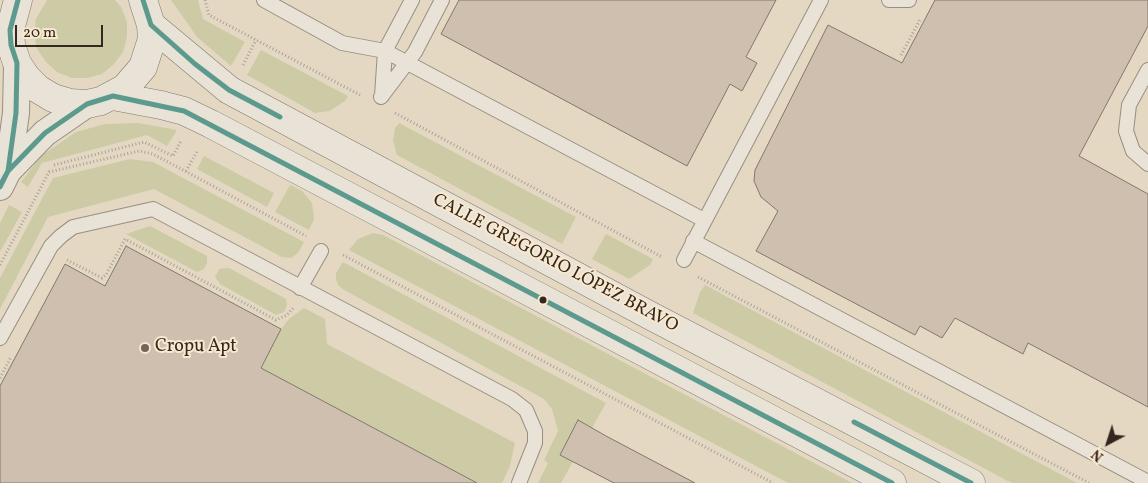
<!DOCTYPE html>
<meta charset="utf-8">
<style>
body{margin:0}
#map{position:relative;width:1148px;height:483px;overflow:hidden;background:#e4d8c2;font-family:Vollkorn,serif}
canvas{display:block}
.north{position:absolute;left:1083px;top:418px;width:50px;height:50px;-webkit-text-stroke:4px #f7e8ce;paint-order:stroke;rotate:220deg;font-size:14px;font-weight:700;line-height:20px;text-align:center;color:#35261f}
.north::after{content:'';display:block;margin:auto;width:18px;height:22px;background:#35261f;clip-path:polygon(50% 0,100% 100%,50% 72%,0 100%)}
.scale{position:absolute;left:15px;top:25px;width:88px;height:22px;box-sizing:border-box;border:2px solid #35261f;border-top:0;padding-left:6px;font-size:15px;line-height:18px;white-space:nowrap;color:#35261f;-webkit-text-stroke:4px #f7e8ce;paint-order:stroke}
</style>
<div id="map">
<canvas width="1148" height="483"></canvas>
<div class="north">N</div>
<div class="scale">20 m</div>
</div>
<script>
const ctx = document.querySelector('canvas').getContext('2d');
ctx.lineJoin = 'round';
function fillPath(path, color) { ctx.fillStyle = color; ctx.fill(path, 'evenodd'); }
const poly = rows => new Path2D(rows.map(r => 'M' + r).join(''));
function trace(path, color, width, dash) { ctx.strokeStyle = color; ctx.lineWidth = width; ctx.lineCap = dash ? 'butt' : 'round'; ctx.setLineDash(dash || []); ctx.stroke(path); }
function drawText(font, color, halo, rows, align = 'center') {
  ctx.font = font + ' Vollkorn,serif'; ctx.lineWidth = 4; ctx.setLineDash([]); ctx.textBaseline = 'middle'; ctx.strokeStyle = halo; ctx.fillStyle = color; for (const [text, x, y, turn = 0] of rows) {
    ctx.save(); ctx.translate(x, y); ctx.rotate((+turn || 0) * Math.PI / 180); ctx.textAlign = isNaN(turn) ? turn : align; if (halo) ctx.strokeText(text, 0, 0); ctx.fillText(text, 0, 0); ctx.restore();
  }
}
const green = poly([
 [47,0,115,0,121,7,127,22,127,37,123,52,114,64,102,74,87,78,72,78,57,72,46,62,37,49,34,34,36,19],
 [171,0,198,0,203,19,245,42,231,66,197,37],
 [261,50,348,96,346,100,330,111,315,113,247,75],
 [138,123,177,130,167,146,147,135,42,163,28,187,21,182,41,156,76,132,105,124],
 [399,123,576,217,562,244,397,155,393,141,395,128],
 [204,156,274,193,267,207,197,169],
 [130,159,153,162,304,242,298,253,291,258,282,257,154,189,48,217,0,309,0,278,53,178],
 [290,185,302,191,312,203,314,219,309,230,275,212],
 [9,205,22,212,0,252,0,223],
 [150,226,207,256,207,263,204,269,197,272,126,234],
 [373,233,383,235,852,483,788,483,349,250,358,239],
 [606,234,653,259,650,265,629,279,592,259],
 [343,262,606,403,561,483,538,483,548,463,544,460,558,431,552,409,544,399,344,290,338,285,336,279,336,273],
 [229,268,286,299,287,306,284,312,276,315,220,284,215,277,219,269],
 [705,285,1077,483,1012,483,1006,480,693,313,700,292],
 [304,308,325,319,327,344,515,443,510,466,502,483,477,483,261,368,281,329,289,319]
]);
const building = poly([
 [459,0,776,0,746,57,757,63,742,91,730,84,687,166,441,34,459,0],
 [935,0,1148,0,1148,26,1079,156,1148,194,1148,407,1028,343,1023,354,955,318,942,338,920,326,915,335,756,251,778,211,761,197,754,181,755,170,828,25,902,63,935,0],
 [126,246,281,329,261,368,477,483,0,483,0,386,65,264,105,286,126,246],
 [578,420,606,436,695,483,614,483,560,455,578,420]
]);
const path = poly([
 [205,0,209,15,360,95],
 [901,55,921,18],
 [243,65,256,40],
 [395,113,662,257],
 [54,165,144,142,173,156,181,141],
 [186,171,198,150],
 [343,255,773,483],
 [67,260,102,278,106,275,125,239,276,320,287,315,294,307],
 [0,265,49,172,139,151,153,154,306,236],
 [698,277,1089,483],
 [0,378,11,357]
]);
const service = poly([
 [264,0,342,43,385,51,704,220],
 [889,0,909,0],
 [1148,70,1129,105,1126,131,1133,151,1148,164],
 [382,96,385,51,412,0],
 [381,97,415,52,442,0],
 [693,241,1148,482],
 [684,260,821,0],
 [300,288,321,251],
 [0,338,51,246,61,236,73,227,153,209,512,399,526,410,535,431,535,443,519,483]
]);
const minor = poly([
 [8,171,16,113,17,63],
 [0,187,8,171,45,133,87,104]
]);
const secondary = poly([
 [18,0,10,30,11,45,17,63,26,77,38,89,53,98,70,103,87,104,101,101,125,88,143,67,152,39,151,25,143,0],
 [151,25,229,90,651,316,971,483],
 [113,96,161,105,184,111,211,124,892,483]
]);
const bus1 = poly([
 [143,0,151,25,195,64,229,90,280,117],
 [1,184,8,171,16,113,17,63,11,45,10,30,18,0],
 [0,187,8,171,45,133,87,104,113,96,184,111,892,483],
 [854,422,971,483]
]);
const markers = [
 [543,300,4.5,"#35261f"],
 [145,348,5,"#726458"]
];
const streetNames = [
 ["CALLE GREGORIO LÓPEZ BRAVO",555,264,28]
];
const poiNames = [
 ["Cropu Apt",155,348]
];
fillPath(green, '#cccba6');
fillPath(building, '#cfbfae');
trace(building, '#80786c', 1);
trace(service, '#988f82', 16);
trace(minor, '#988f82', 28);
trace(secondary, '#80786c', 29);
trace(path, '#a8a29a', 3, [1, 2.5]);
trace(service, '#e9e2d7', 14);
trace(minor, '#e9e2d7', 26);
trace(secondary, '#e9e2d7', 28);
trace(bus1, '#5b9a8d', 5);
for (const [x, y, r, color] of markers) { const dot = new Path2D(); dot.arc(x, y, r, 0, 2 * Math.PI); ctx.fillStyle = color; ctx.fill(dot); trace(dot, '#f7e8ce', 2); }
drawText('18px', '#35261f', '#f7e8ce', streetNames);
drawText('18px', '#35261f', '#f7e8ce', poiNames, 'left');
</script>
